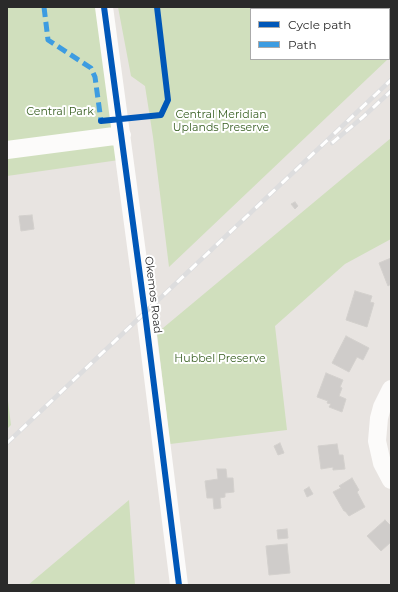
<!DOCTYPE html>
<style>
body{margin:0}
#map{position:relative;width:398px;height:592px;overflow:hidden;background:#e8e4e1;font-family:Montserrat,sans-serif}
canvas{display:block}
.frame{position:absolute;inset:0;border:8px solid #2a2a2a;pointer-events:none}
.legend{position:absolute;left:250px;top:8px;width:140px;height:52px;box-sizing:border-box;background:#fff;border:1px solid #aaa;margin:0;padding:5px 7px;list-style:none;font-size:12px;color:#2a2a2a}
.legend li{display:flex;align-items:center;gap:8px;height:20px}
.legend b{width:20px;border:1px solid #aaa}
</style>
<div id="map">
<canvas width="398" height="592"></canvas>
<div class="frame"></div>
<ul class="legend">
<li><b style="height:5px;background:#0057b8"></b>Cycle path</li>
<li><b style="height:5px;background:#3d9ce1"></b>Path</li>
</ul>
</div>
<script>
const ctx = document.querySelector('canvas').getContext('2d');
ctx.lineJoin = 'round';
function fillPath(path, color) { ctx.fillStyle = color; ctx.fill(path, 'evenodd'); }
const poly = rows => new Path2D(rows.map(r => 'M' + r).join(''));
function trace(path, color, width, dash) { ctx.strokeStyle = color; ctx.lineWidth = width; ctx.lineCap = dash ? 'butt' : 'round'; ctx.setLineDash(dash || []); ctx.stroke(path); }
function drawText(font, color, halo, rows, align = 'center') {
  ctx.font = font + ' Montserrat,sans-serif'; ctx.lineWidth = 4; ctx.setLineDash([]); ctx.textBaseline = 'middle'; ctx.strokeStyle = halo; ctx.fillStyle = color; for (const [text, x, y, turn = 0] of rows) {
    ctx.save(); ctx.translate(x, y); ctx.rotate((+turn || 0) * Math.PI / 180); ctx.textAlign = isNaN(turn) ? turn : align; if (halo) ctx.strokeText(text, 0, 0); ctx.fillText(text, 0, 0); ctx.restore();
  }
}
const green = poly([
 [7,7,99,7,119,160,7,176],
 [118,7,391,7,391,56,389,58,389,9,251,9,251,59,388,59,169,267,153,137,145,86,131,76],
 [391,138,391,239,345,264,275,326,287,430,170,444,157,333],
 [7,393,11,425,7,429],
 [129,500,135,585,28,585]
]);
const building = poly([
 [295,202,298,206,295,209,291,204,295,202],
 [32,215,34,229,21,231,19,216,32,215],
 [391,258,391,284,388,286,379,263,391,258],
 [355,291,372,296,370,302,374,303,367,327,346,320,355,291],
 [346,336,369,348,363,360,357,357,349,372,332,363,346,336],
 [326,373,343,380,340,387,342,388,339,396,346,399,342,412,329,407,331,404,327,403,328,401,317,397,326,373],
 [280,443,284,453,278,455,274,446,280,443],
 [337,444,339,455,343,455,345,469,333,470,333,467,321,469,318,446,337,444],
 [217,469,226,469,227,478,233,478,234,492,225,493,225,497,220,498,221,508,214,509,213,498,207,498,205,481,218,479,217,469],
 [352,478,359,490,357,492,365,507,349,516,345,511,344,511,333,492,341,488,339,486,352,478],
 [309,487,313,494,307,497,304,490,309,487],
 [385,520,391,526,391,542,381,551,367,536,385,520],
 [287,529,288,538,278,539,277,530,287,529],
 [287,544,290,573,269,575,266,546,287,544]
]);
const minor = poly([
 [104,7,145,313,179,585],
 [7,150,122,135],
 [391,389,382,407,379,418,377,441,382,463,391,480]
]);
const rail = poly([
 [332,143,363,117,391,91],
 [7,443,391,80]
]);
const quiet = poly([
 [44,7,48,40,91,68,95,77,101,121]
]);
const cycleway = poly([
 [104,7,145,313,179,585],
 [101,121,161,115,168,100,157,7]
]);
const parkNames = [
 ["Central Park",60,112],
 ["Central Meridian",221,115],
 ["Uplands Preserve",221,128],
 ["Hubbel Preserve",220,359]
];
const streetNames = [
 ["Okemos Road",153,295,83]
];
fillPath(green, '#d0dfbd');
fillPath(building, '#cfccca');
trace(building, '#d3d0cd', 1);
trace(minor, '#fcfbfa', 18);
trace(rail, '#ddddde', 4.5);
trace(rail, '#fff', 3, [9]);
trace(quiet, '#3d9ce1', 5, [10, 5]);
trace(cycleway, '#0057b8', 6);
drawText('11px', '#385f22', '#fff', parkNames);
drawText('11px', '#2a2a2a', '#fff', streetNames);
</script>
